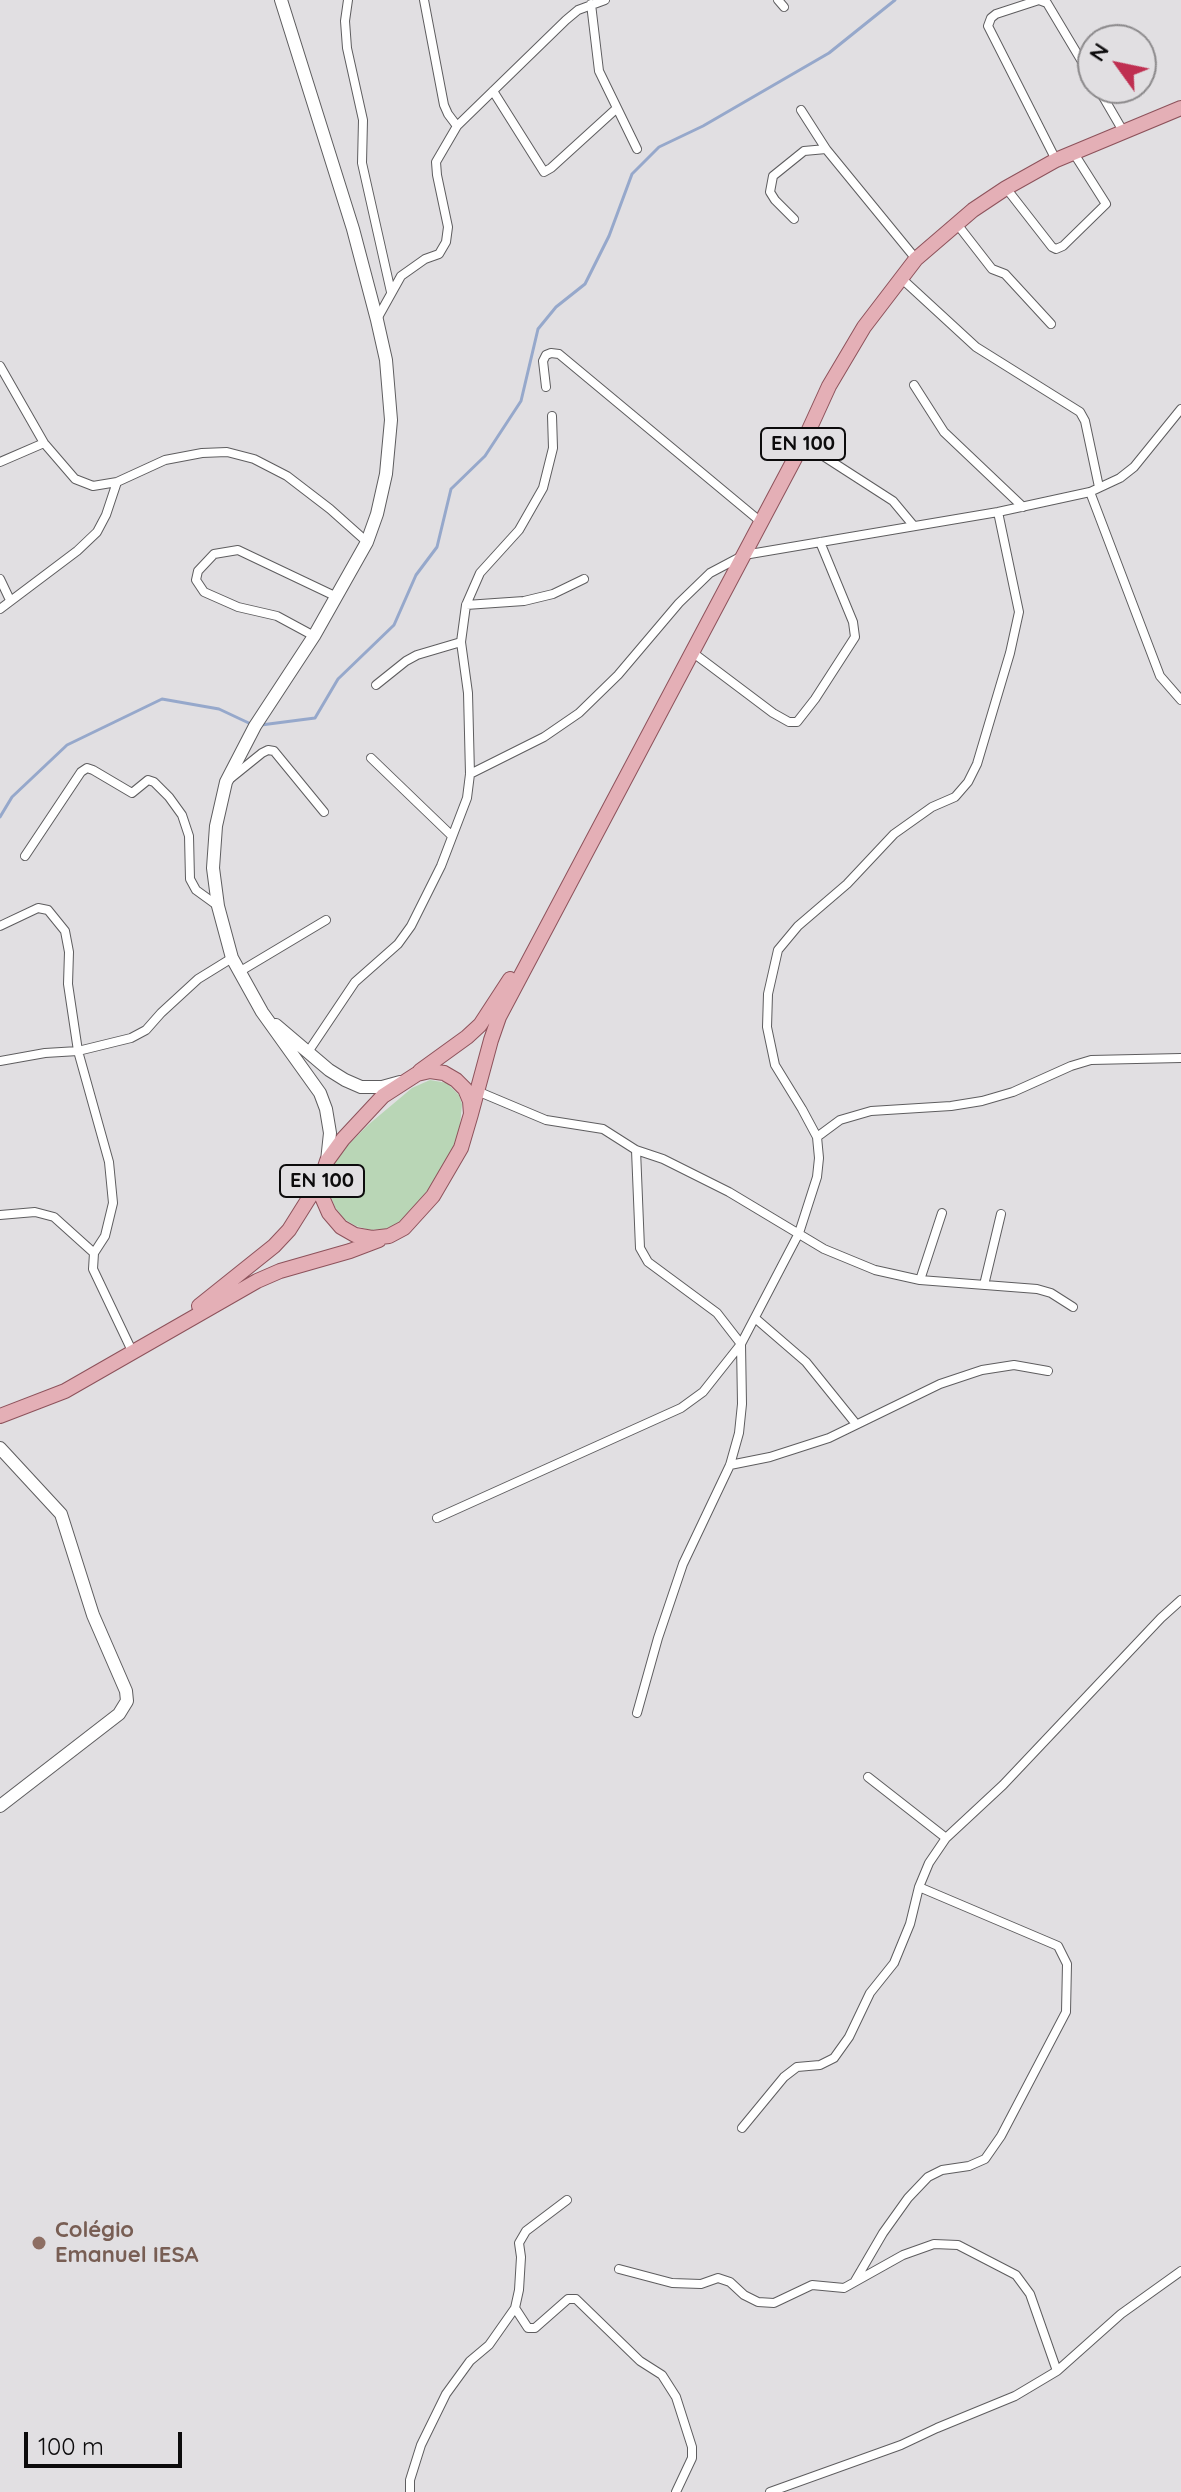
<!DOCTYPE html>
<meta charset="utf-8">
<style>
body{margin:0}
#map{position:relative;width:1181px;height:2492px;overflow:hidden;background:#e1dfe2;font-family:Quicksand,sans-serif}
canvas{display:block}
.north{position:absolute;left:1077px;top:24px;width:80px;height:80px;box-sizing:border-box;background:#e1dfe2;border:2px solid #8c8a8c;border-radius:50%;rotate:303deg;font-size:22px;font-weight:700;line-height:32px;text-align:center;color:#0c0b0c}
.north::after{content:'';display:block;margin:auto;width:28px;height:36px;background:#bf2f51;clip-path:polygon(50% 0,100% 100%,50% 72%,0 100%)}
.scale{position:absolute;left:24px;top:2432px;width:158px;height:36px;box-sizing:border-box;border:4px solid #0c0b0c;border-top:0;padding-left:10px;font-size:24px;line-height:28px;white-space:nowrap;color:#0c0b0c;-webkit-text-stroke:6px #e1dfe2;paint-order:stroke}
</style>
<div id="map">
<canvas width="1181" height="2492"></canvas>
<div class="north">N</div>
<div class="scale">100 m</div>
</div>
<script>
const ctx = document.querySelector('canvas').getContext('2d');
ctx.lineJoin = 'round';
function fillPath(path, color) { ctx.fillStyle = color; ctx.fill(path, 'evenodd'); }
const poly = rows => new Path2D(rows.map(r => 'M' + r).join(''));
function trace(path, color, width, dash) { ctx.strokeStyle = color; ctx.lineWidth = width; ctx.lineCap = dash ? 'butt' : 'round'; ctx.setLineDash(dash || []); ctx.stroke(path); }
function drawText(font, color, halo, rows, align = 'center') {
  ctx.font = font + ' Quicksand,sans-serif'; ctx.lineWidth = 7; ctx.setLineDash([]); ctx.textBaseline = 'middle'; ctx.strokeStyle = halo; ctx.fillStyle = color; for (const [text, x, y, turn = 0] of rows) {
    ctx.save(); ctx.translate(x, y); ctx.rotate((+turn || 0) * Math.PI / 180); ctx.textAlign = isNaN(turn) ? turn : align; if (halo) ctx.strokeText(text, 0, 0); ctx.fillText(text, 0, 0); ctx.restore();
  }
}
const green = poly([
 [430,1080,447,1083,459,1095,462,1104,460,1126,455,1144,436,1179,410,1214,398,1224,385,1229,370,1230,356,1226,344,1219,335,1207,330,1194,329,1179,333,1165,347,1146,368,1125,412,1088]
]);
const stream = poly([
 [261,725,315,718,338,679,394,625,416,575,437,547,451,489,485,456,521,401,538,329,556,307,585,284,609,236,632,174,659,147,703,126,829,53,895,0],
 [0,817,12,797,67,745,162,699,219,709,253,725]
]);
const street = poly([
 [348,0,345,21,347,48,363,120,362,163,391,292],
 [424,0,444,105,448,114,457,126],
 [778,0,784,7],
 [591,4,599,71,637,149],
 [1098,88,1123,131],
 [493,91,544,172,551,168,617,108],
 [801,110,826,149,916,259],
 [1056,160,988,26,991,18,996,14,1039,0,1047,3,1093,80],
 [1006,188,1052,247,1056,249,1063,246,1106,204,1073,152],
 [794,219,775,200,770,192,773,176,804,151,826,149],
 [957,224,992,269,1005,274,1051,324],
 [901,278,976,347,1080,412,1085,421,1099,487],
 [377,319,401,276,425,259,439,254,446,242,448,227,437,175,436,162,457,126,566,20,578,10,605,0],
 [0,366,44,443,75,479,93,486,117,482,165,460,202,453,227,452,254,459,287,476,330,509,367,542],
 [914,385,944,432,1023,507],
 [546,387,543,361,546,355,551,353,559,354,761,522],
 [803,443,893,501,913,525],
 [0,462,44,443],
 [1090,492,1160,676,1181,700],
 [0,579,10,600],
 [466,605,524,601,553,594,584,579],
 [0,609,77,551,97,532,106,515,117,482],
 [314,636,277,616,238,607,204,592,196,580,198,571,214,554,238,550,337,597],
 [692,652,773,713,789,722,797,722,815,699,855,637,853,622,820,542],
 [376,685,406,661,417,655,461,642],
 [371,758,451,835],
 [470,774,544,737,579,713,618,675,679,603,710,573,744,555,998,512,1090,492,1120,478,1134,467,1181,409],
 [231,778,262,753,268,750,274,751,324,812],
 [25,856,81,772,87,768,93,770,132,793,148,780,154,782,169,797,182,815,189,836,190,879,196,890,218,906],
 [0,926,38,908,48,910,65,931,69,952,68,984,78,1051,109,1162,113,1203,105,1236,94,1253,93,1269,133,1353],
 [239,972,326,920],
 [308,1052,355,982,398,944,411,926,441,866,467,798,470,774,468,693,461,642,466,605,480,573,519,530,543,488,553,448,552,416],
 [0,1061,45,1053,78,1051,131,1038,146,1030,161,1013,198,979,232,958],
 [477,1091,546,1120,603,1129,636,1150,663,1159,729,1192,824,1249,875,1270,920,1280,1037,1289,1051,1293,1073,1307],
 [817,1137,840,1120,871,1111,951,1106,982,1101,1013,1092,1071,1066,1091,1060,1181,1058],
 [636,1150,640,1248,648,1262,717,1313,741,1344,742,1404,739,1433,730,1465,683,1564,658,1638,637,1713],
 [0,1215,35,1212,54,1217,94,1253],
 [920,1280,942,1213],
 [984,1285,1001,1214],
 [755,1318,806,1362,856,1424],
 [730,1465,770,1457,829,1438,940,1384,982,1370,1014,1365,1048,1371],
 [437,1518,681,1408,703,1392,741,1344,799,1233,817,1177,819,1158,817,1137,802,1109,775,1065,767,1027,768,994,778,950,798,926,847,884,894,834,932,807,955,797,968,782,977,764,1010,653,1019,612,998,512],
 [868,1777,946,1838],
 [742,2128,784,2077,797,2067,820,2065,834,2058,849,2037,870,1993,894,1963,910,1924,919,1887,929,1863,946,1838,1003,1785,1161,1618,1181,1600],
 [619,2269,672,2283,701,2284,718,2278,730,2282,744,2295,758,2302,774,2303,812,2285,844,2288,903,2255,934,2244,958,2245,1016,2275,1030,2294,1057,2371],
 [855,2281,883,2233,908,2198,928,2177,942,2170,969,2166,985,2159,1001,2136,1066,2012,1067,1964,1058,1946,919,1887],
 [515,2308,528,2328,535,2328,568,2299,576,2299,640,2361,662,2375,676,2397,692,2447,692,2458,676,2492],
 [410,2492,410,2480,421,2445,446,2394,470,2361,489,2345,515,2308,519,2290,521,2257,519,2243,526,2231,567,2200],
 [770,2492,901,2445,937,2428,1015,2396,1057,2371,1121,2314,1181,2271]
]);
const secondary = poly([
 [281,0,353,229,377,320,386,360,391,420,386,474,377,514,367,542,314,636,255,726,226,782,216,826,213,868,218,906,232,958,262,1012,320,1093,326,1109,330,1133,327,1161],
 [276,1025,329,1070,345,1080,361,1087,382,1087,400,1082],
 [0,1448,61,1514,93,1615,126,1691,127,1701,119,1714,0,1806]
]);
const primary = poly([
 [420,1071,467,1037,480,1025,510,979],
 [430,1071,444,1073,456,1080,465,1089,470,1101,471,1114,461,1148,433,1196,404,1228,389,1236,372,1238,355,1235,341,1227,329,1213,322,1197,321,1179,327,1161,343,1139,383,1096,417,1074,430,1071],
 [471,1114,491,1040,499,1017,803,443,829,386,864,327,916,259,973,210,1006,188,1056,160,1181,108],
 [199,1306,274,1246,289,1230,321,1179],
 [0,1416,65,1391,257,1281,280,1271,350,1251,379,1240]
]);
const markers = [
 [39,2243,8,"#8d6e63"]
];
const shields = [
 [803,444,84],
 [322,1181,84]
];
const shieldNames = [
 ["EN 100",803,444],
 ["EN 100",322,1181]
];
const educationNames = [
 ["Colégio",55,2230],
 ["Emanuel IESA",55,2255]
];
fillPath(green, '#b9d6b6');
trace(stream, '#96a8cb', 3);
trace(street, '#5e5d5f', 10);
trace(secondary, '#5e5d5f', 14);
trace(primary, '#8d525b', 16);
trace(street, '#fff', 8);
trace(secondary, '#fff', 12);
trace(primary, '#e4afb6', 14);
for (const [x, y, r, color] of markers) { const dot = new Path2D(); dot.arc(x, y, r, 0, 2 * Math.PI); ctx.fillStyle = color; ctx.fill(dot); trace(dot, '#e1dfe2', 3); }
for (const [x, y, w] of shields) { const box = new Path2D(); box.roundRect(x - w / 2, y - 16, w, 32, 6); ctx.fillStyle = '#e1dfe2'; ctx.fill(box); trace(box, '#0c0b0c', 2); }
drawText('bold 20px', '#0c0b0c', null, shieldNames);
drawText('bold 22px', '#785e54', '#e1dfe2', educationNames, 'left');
</script>
